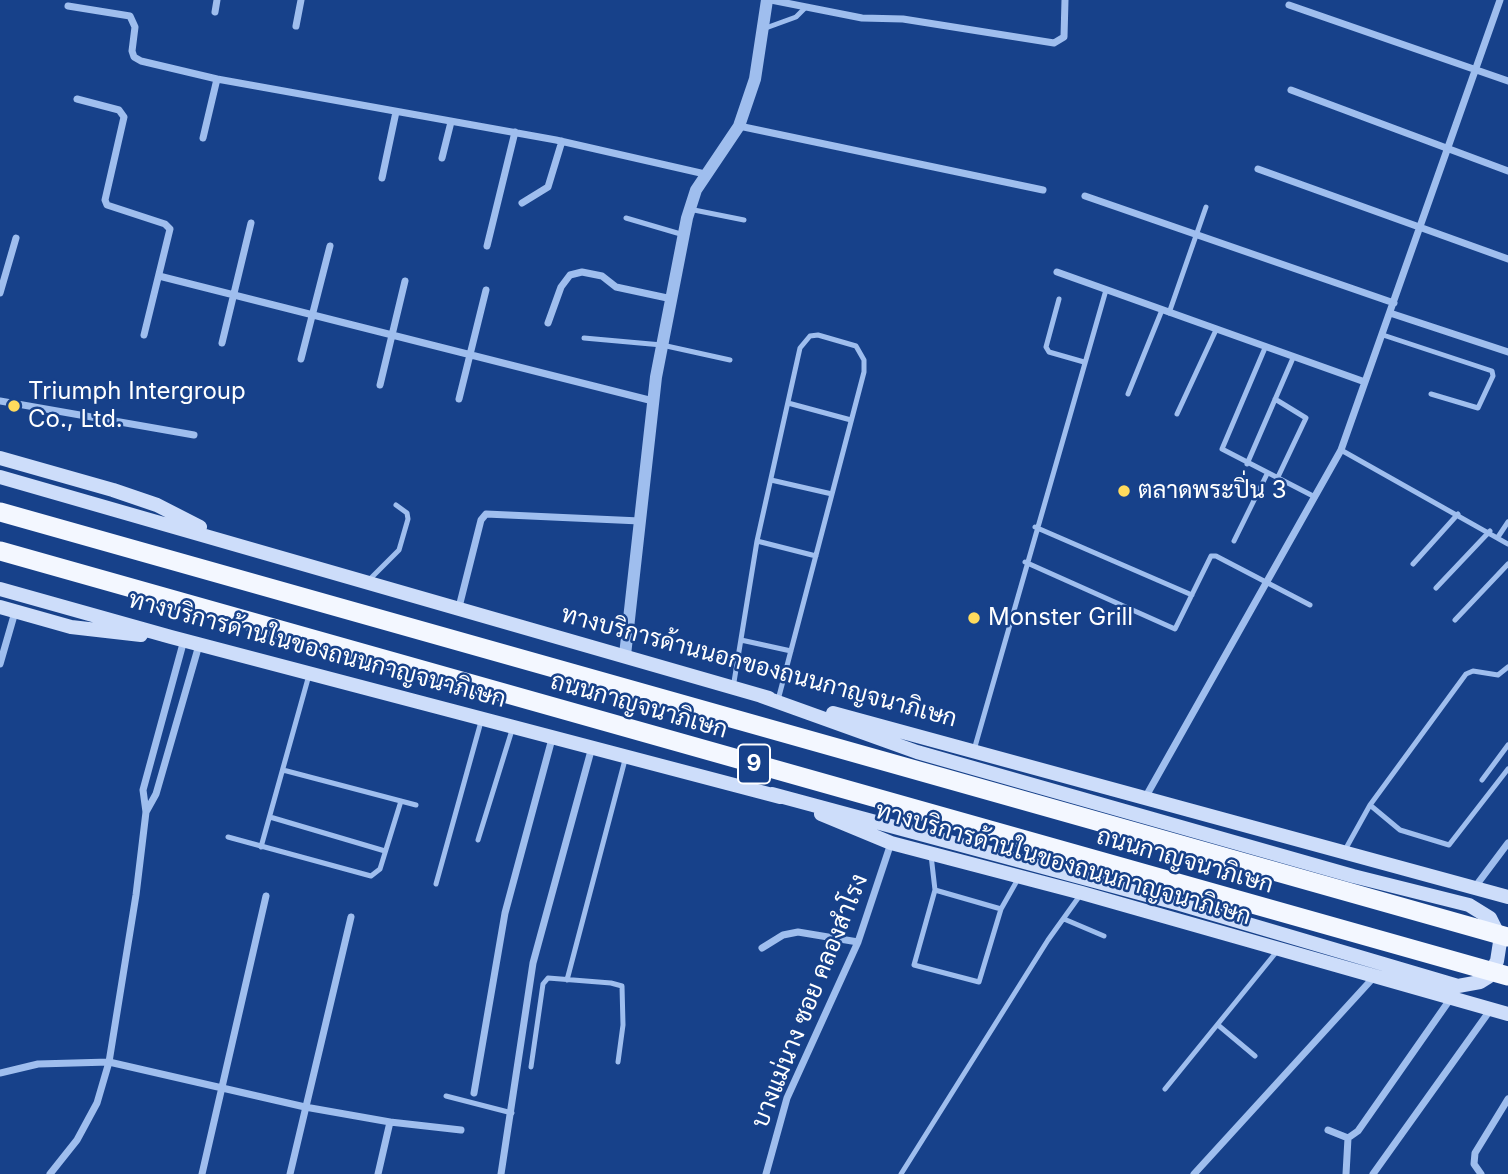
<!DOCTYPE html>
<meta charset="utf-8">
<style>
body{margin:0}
canvas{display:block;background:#17418a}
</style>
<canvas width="1508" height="1174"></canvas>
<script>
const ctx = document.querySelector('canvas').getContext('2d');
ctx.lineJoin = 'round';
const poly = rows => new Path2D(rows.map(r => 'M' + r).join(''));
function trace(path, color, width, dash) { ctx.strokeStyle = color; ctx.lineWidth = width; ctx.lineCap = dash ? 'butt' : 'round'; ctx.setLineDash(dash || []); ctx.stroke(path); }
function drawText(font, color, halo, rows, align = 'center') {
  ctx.font = font + ' Inter,Sarabun,sans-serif'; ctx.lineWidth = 5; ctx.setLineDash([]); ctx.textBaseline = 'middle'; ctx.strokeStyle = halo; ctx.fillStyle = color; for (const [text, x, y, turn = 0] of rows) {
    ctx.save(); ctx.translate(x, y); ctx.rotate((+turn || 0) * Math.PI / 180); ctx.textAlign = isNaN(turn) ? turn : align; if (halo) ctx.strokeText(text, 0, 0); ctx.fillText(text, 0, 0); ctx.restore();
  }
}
const service = poly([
 [763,29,796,17,806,7],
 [689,209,744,220],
 [626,218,684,235],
 [1059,299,1046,347,1049,352,1084,362],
 [1169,313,1206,207],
 [1383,335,1492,371,1493,376,1478,408,1431,394],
 [584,338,662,345,730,360],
 [1265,348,1222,449,1315,497],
 [1128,394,1162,310],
 [1275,399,1306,418,1277,479],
 [788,403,851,420],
 [1177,414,1216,330],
 [1341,450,1508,544],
 [1247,464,1293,358],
 [771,480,832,494],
 [1035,527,1192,595],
 [1498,537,1508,522],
 [757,541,816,556],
 [1234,541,1267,474],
 [1025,562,1175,629,1211,556,1216,556,1310,605],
 [1413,564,1458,514],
 [369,580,399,550,408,519,407,513,396,505],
 [1436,588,1490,531],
 [1455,620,1508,564],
 [741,640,791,651],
 [733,688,757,541,800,348,810,336,818,335,856,346,864,360,864,372,778,700],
 [974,750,1106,290],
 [283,770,416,805],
 [1482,780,1508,745],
 [1370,805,1466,674,1473,671,1498,675,1508,667],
 [270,817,385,851],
 [228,837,371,876,380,869,401,801],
 [478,840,512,730],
 [261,847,309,675],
 [1345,850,1370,805,1400,830,1449,845,1508,769],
 [931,855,935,890,914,965,979,982,1001,909,1018,879],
 [436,884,482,718],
 [935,890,1001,909],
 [1064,919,1104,936],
 [567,980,626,756],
 [1218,1025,1255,1056],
 [531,1067,543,984,548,978,611,983,622,986,623,1025,618,1062],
 [1165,1089,1278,950],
 [446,1096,512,1113],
 [901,1174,1048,940,1081,894]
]);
const minor = poly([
 [771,0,862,18,903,19,1054,43,1064,37,1065,0],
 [1289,5,1508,81],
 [68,6,130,16,135,27,132,51,134,57,141,61,217,79,556,140,705,174],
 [215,12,217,0],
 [296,26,301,0],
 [1291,90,1508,171],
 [77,99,119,110,124,117,105,200,107,205,165,224,170,229,144,335],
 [739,126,1043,190],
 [203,138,217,79],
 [442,158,451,122],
 [1258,169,1508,259],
 [382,178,396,112],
 [1085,196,1394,303],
 [522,203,548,187,562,141],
 [487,246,515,132],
 [1057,272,1365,382],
 [159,276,653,401],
 [0,293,16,238],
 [1390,313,1508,352],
 [548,323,561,287,570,275,582,272,602,276,616,287,672,299],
 [222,343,251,223],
 [301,359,330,246],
 [380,385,405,281],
 [459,399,486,290],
 [0,401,194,435],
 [459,607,481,520,486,514,640,521],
 [0,664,15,612],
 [1145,798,1341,450,1500,0],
 [146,812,156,794,199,645],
 [1475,887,1508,843],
 [762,948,783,935,798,932,858,942],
 [0,1073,38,1064,109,1062,305,1107,390,1122,461,1130],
 [474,1093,505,913,553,735],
 [1328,1130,1348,1138,1358,1131,1451,998],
 [50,1174,77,1140,97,1103,109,1062,136,895,146,812,143,790,184,640],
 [202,1174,266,896],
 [290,1174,351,917],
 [378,1174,390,1122],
 [501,1174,533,963,592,747],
 [766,1174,787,1098,858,942,891,843],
 [1194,1174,1374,977],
 [1346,1174,1348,1138],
 [1373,1174,1491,1009],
 [1481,1174,1474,1164,1475,1153,1508,1099]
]);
const tertiary = poly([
 [625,655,656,377,687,218,696,190,739,126,755,79,767,0]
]);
const secondary = poly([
 [0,458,113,490,157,505,200,527],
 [0,477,769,698],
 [0,589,171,637,780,797],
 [0,607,71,627,141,635],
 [761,696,917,752,1353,876,1469,905,1490,918,1497,932,1500,942,1497,961,1488,977,1480,982,1458,986,1180,904,772,794],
 [833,713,1508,897],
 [821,814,891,843,1082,893,1508,1014]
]);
const trunk = poly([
 [0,512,1508,937],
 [0,551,1508,976]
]);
const markers = [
 [14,406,7,"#ffdb5d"],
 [1124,491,7,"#ffdb5d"],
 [974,618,7,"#ffdb5d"]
];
const shields = [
 [754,764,32]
];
const shieldNames = [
 ["9",754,764]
];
const poiNames = [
 ["Triumph Intergroup",28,392],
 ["Co., Ltd.",28,420],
 ["ตลาดพระปิ่น 3",1138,491],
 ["Monster Grill",988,618]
];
const streetNames = [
 ["ทางบริการด้านในของถนนกาญจนาภิเษก",317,650,15],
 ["ทางบริการด้านนอกของถนนกาญจนาภิเษก",759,667,15],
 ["ถนนกาญจนาภิเษก",639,706,16],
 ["ถนนกาญจนาภิเษก",1185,861,16],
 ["ทางบริการด้านในของถนนกาญจนาภิเษก",1063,864,16],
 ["บางแม่นาง ซอย คลองสำโรง",810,1001,-68]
];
trace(service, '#9fbeee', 5);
trace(minor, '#9fbeee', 7);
trace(tertiary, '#9fbeee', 12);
trace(secondary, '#cdddfa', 14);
trace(trunk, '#f3f7ff', 19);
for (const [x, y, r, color] of markers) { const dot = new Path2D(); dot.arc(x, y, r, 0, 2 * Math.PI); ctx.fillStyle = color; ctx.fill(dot); trace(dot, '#17418a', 2.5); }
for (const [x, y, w] of shields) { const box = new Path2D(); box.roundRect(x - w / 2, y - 19.5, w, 39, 5); ctx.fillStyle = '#17418a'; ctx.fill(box); trace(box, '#fff', 2); }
drawText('bold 23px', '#fff', null, shieldNames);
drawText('24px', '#fff', '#17418a', poiNames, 'left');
drawText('24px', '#fff', '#17418a', streetNames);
</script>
